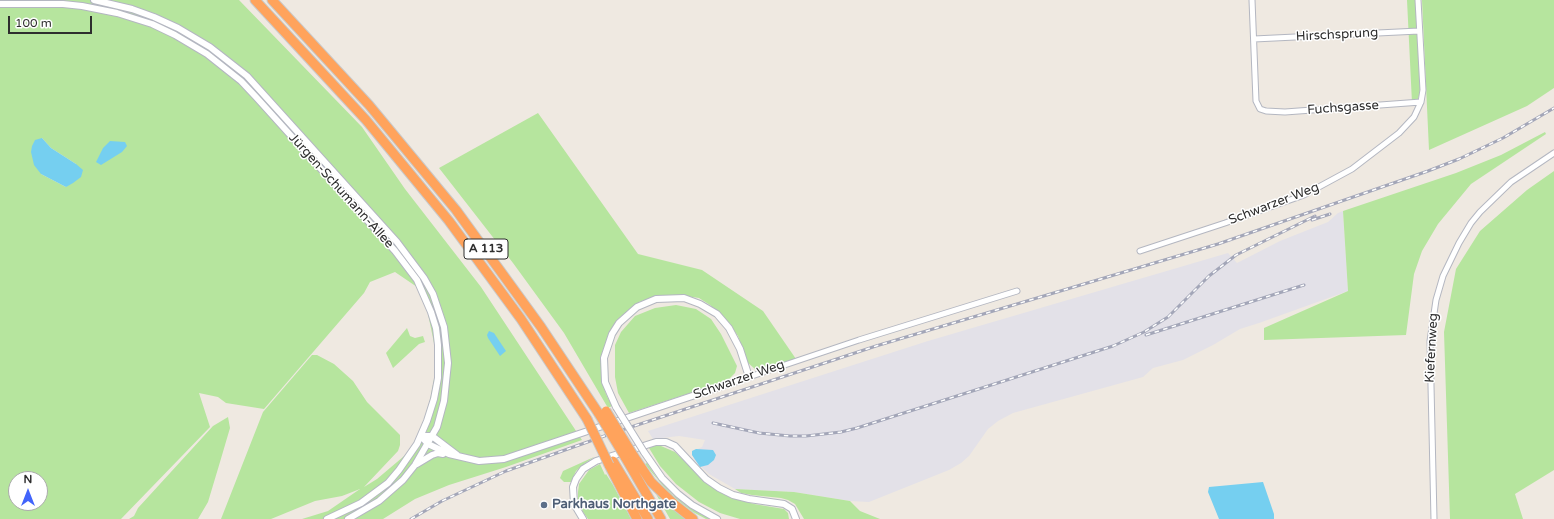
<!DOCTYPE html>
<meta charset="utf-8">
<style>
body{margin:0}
#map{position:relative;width:1554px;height:519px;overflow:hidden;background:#efe9e1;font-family:"Varela Round",sans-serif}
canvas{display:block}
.north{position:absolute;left:8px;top:471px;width:40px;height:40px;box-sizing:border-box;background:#fff;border:1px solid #ababab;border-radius:50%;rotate:0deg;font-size:11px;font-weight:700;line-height:16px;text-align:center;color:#2e2e2e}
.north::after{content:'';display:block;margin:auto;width:14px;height:18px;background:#4264fb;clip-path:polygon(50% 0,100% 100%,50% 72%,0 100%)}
.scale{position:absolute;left:8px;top:16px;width:84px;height:18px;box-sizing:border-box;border:2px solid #2e2e2e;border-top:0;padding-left:5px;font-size:12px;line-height:14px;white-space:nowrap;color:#2e2e2e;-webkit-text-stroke:3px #fff;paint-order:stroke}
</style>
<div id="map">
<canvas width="1554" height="519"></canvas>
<div class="north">N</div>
<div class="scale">100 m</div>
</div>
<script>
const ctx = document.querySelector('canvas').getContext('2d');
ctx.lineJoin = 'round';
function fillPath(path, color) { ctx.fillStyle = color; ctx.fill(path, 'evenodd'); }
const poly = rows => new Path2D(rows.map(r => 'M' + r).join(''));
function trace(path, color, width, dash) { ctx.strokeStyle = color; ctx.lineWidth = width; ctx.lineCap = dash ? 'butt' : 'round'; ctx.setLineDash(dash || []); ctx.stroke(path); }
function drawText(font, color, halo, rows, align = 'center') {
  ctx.font = font + ' "Varela Round",sans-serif'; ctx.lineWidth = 3; ctx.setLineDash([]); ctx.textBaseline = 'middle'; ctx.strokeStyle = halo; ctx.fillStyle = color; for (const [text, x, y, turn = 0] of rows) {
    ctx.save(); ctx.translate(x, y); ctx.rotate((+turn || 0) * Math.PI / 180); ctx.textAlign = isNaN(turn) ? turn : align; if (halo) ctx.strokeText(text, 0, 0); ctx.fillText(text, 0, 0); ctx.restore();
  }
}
const industrial = poly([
 [1343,211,1348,291,1259,323,1240,329,1213,345,1183,360,1153,368,1143,377,1013,413,998,421,988,429,969,456,961,463,949,470,869,502,850,501,794,492,735,489,709,474,694,460,692,454,693,451,702,447,705,440,679,436,653,439,648,431,928,341,1228,253,1237,263,1280,241,1328,222,1338,213]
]);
const green = poly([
 [0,0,239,0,362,127,405,189,481,287,582,440,506,467,449,485,415,499,383,519,302,519,328,511,360,489,342,496,315,501,271,519,221,519,263,412,312,355,317,355,334,364,353,381,367,402,400,435,400,445,398,451,364,487,377,479,410,451,422,426,430,400,435,374,435,348,427,309,417,287,395,272,370,282,364,293,264,409,226,403,218,397,199,393,210,427,121,519,0,519],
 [42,138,51,148,76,164,66,187,41,174],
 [16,479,40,479,40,503,16,503],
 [1407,0,1416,0,1421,89,1418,99,1412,103],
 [1422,0,1554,0,1554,88,1527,106,1429,150],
 [538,113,638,254,702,270,763,311,796,359,762,370,756,370,747,362,738,336,725,318,710,305,699,298,679,295,657,296,639,302,618,319,611,330,601,357,601,377,606,394,612,406,608,408,564,333,513,263,439,168],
 [1545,132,1546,134,1471,184,1438,224,1422,251,1414,274,1406,335,1264,340,1264,328,1348,291,1343,211,1456,173,1501,155],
 [1554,171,1554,470,1515,494,1523,519,1450,519,1444,332,1456,269,1480,231,1527,190],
 [676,305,696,309,711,319,721,334,737,366,735,373,727,381,629,413,618,393,615,377,615,345,621,332,635,316,655,308],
 [407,328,410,336,415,338,423,336,425,342,419,344,393,368,386,353],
 [228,417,230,428,220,462,208,502,198,519,129,519,134,516,138,508,213,426],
 [656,445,661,446,675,452,703,479,734,498,754,504,784,509,788,513,789,519,740,519,720,513,699,502,676,484,660,466,649,448],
 [594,457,584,464,576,471,571,482,564,482,560,478,563,471],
 [647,463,657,478,673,495,687,506,710,519,706,519,693,512,670,494,648,468,645,464],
 [600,464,605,475,606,474,613,485,631,519,588,519,583,512,578,501,578,492,579,484,589,470],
 [735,489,794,492,850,501,860,511,880,519,804,519,795,504,788,500,781,498,752,495,741,493],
 [656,494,674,510,687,519,670,519]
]);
const water = poly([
 [42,138,51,148,76,164,83,170,81,177,73,183,66,187,41,174,34,165,31,152,32,146,35,140],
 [110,141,125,142,127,146,122,152,101,165,96,162,103,148],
 [489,331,494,333,506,351,500,356,488,338,487,335],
 [696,449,713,450,716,455,714,460,708,465,700,467,692,455,692,451],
 [1263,482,1274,514,1274,519,1219,519,1208,492,1209,487]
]);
const minor = poly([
 [1252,0,1256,101,1260,109,1266,111,1285,112,1421,102],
 [1254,39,1419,31],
 [1140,251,1225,223,1304,195,1352,169,1399,133,1414,117,1421,102,1423,90,1418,0],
 [749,377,859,340,1017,291],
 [1434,519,1430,341,1436,300,1443,276,1459,243,1471,223,1480,212,1511,182,1554,153]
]);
const tertiary = poly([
 [94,0,132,9,154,17,178,28,210,47,247,76,397,242,424,278,433,294,444,327,448,363,444,401,437,427,415,465,403,480,379,501,348,519],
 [0,4,63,4,82,6,117,13,152,24,175,35,207,54,241,81,256,97,395,251,417,280,431,312,436,328,438,345,438,378,434,399,427,421,417,444,399,470,388,483,361,503,327,519],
 [421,436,428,444,449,454,479,461,504,459,749,377,740,349,729,328,717,314,700,304,684,298,656,299,637,307,619,323,612,334,604,358,605,382,616,407],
 [421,436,432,436,457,455],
 [644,452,662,478,678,494,692,505,717,519],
 [417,464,432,455,438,453,443,454],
 [583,519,574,504,573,487,576,479,583,469,596,461,656,442,666,442,675,446,706,479,719,488,733,495,749,499,784,504,792,509,796,519]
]);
const motorway = poly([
 [255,0,366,120,449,221,521,319,587,419],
 [272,0,369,105,456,210,541,327,599,414],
 [633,455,651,482,674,504,693,519],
 [625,457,661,519],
 [613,461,648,519],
 [609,465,637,519]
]);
const rail = poly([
 [1312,220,1330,214],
 [1146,335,1304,285],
 [713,423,759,433,790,436,806,436,841,432,857,428,1113,346,1144,332,1168,317,1209,276,1236,255,1315,216],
 [411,519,442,501,506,471,610,434,876,346,1218,244,1428,171,1459,159,1503,138,1554,108]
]);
const tertiaryBridge = poly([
 [616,407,644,452]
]);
const motorwayBridge = poly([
 [606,411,633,455],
 [599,414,625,457],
 [587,419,609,465]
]);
const markers = [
 [544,505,4,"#5c6f8a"]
];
const shields = [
 [486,249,44]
];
const shieldNames = [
 ["A 113",486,249]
];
const streetNames = [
 ["Hirschsprung",1337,35,-3],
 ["Fuchsgasse",1343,108,-4],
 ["Jürgen-Schumann-Allee",341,191,48],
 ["Schwarzer Weg",1274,204,-21],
 ["Kiefernweg",1432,348,-87],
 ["Schwarzer Weg",739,380,-19]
];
const serviceNames = [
 ["Parkhaus Northgate",552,505]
];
fillPath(industrial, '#e3e1e8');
fillPath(green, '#b6e59e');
fillPath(water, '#75cff0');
trace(minor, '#b4b7c1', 7);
trace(tertiary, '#b4b7c1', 8);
trace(motorway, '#c9c9c9', 11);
trace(minor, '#fff', 5);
trace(tertiary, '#fff', 6);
trace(motorway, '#ffa35c', 9);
trace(rail, '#a3a6b8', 3);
trace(rail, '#fff', 1.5, [4.5]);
trace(tertiaryBridge, '#b4b7c1', 8, []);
trace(motorwayBridge, '#c9c9c9', 11, []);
trace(tertiaryBridge, '#fff', 6);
trace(motorwayBridge, '#ffa35c', 9);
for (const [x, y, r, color] of markers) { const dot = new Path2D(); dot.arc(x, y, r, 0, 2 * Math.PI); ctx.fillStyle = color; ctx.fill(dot); trace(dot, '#fff', 1.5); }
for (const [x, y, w] of shields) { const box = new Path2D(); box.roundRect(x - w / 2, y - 10, w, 20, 3); ctx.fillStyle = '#fff'; ctx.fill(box); trace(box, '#2e2e2e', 1); }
drawText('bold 12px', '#2e2e2e', null, shieldNames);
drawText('13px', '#2e2e2e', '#fff', streetNames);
drawText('bold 13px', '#4e5e75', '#fff', serviceNames, 'left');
</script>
